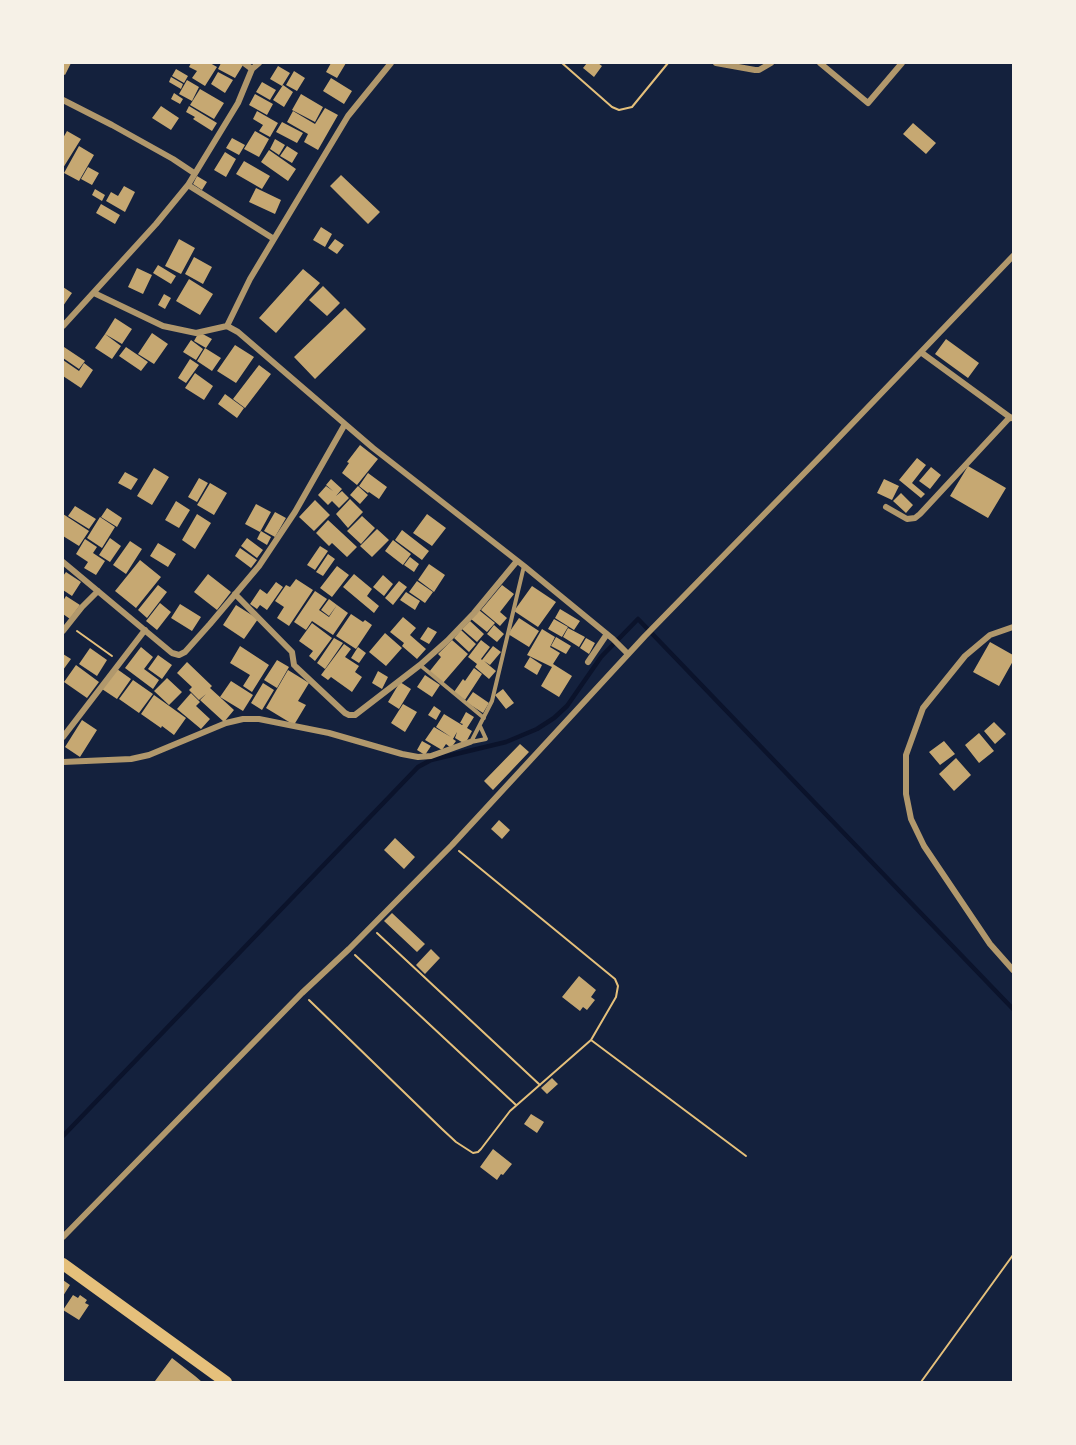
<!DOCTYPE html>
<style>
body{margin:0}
#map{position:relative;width:1076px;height:1445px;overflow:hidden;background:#14213d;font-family:Raleway,sans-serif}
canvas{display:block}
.frame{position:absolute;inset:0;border:64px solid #f6f1e7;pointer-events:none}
</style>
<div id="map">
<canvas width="1076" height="1445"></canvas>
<div class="frame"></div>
</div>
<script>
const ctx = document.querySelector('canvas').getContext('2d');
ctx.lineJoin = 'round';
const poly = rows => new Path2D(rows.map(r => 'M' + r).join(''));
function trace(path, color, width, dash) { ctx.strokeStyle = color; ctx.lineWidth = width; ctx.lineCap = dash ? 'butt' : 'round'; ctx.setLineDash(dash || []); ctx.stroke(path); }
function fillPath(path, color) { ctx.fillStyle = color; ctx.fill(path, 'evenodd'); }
const stream = poly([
 [63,1136,418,767,431,760,506,742,537,729,554,718,567,706,601,657,638,619,1013,1009]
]);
const building = poly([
 [63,63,71,63,65,75,63,74],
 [191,63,210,63,217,67,205,86,192,78,197,71,189,67],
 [221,63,240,63,243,65,235,78,218,69],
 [331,63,346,63,337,78,326,72],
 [587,63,598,63,602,66,594,77,583,68],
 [278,66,290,73,282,86,270,79],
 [176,69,188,76,184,83,172,76],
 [294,71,305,78,297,91,286,85],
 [218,72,233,80,225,93,211,84],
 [171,77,183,84,181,89,169,82],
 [331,78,352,91,344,104,323,91],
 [187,80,199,87,192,101,179,94],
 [262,82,276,90,270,100,256,92],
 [283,85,293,92,284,107,273,100],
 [200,89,224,103,214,119,190,105],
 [174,93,183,99,180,104,171,99],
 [255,94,273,104,267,115,249,105],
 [301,94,323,107,315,122,292,110],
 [161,106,179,118,171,130,152,118],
 [189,106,217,123,212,131,193,119,195,117,186,112],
 [325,108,338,115,318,150,304,142,308,134,287,122,293,111,315,124],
 [257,111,278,123,270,137,259,131,263,125,253,119],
 [282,122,303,133,297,143,276,132],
 [913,123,936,143,926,154,903,134],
 [67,131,81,139,63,168,63,138],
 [255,131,269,139,259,157,244,149],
 [232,138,245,145,239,155,226,148],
 [275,139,285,145,279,155,270,149],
 [79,146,94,155,79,181,64,173],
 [287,146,298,153,292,163,280,156],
 [269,150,296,169,288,181,261,162],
 [225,152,236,159,226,177,214,170],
 [244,161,270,176,262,189,236,174],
 [88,167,99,173,92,185,81,179],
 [341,175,380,212,368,224,330,186],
 [197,176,207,182,202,190,193,184],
 [124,186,135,192,125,212,106,201,111,192,118,196],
 [256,188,281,200,275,214,249,202],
 [95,189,105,195,102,201,92,195],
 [101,204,120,215,115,224,96,213],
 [321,227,332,234,325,247,313,240],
 [179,239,195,248,181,274,165,266],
 [335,239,344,245,337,254,328,248],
 [194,257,212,267,203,284,185,274],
 [158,265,176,276,171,284,153,273],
 [137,268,152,275,143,294,128,287],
 [303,269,320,283,276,333,259,318],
 [189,279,213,294,200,315,176,301],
 [323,286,340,303,327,316,309,300],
 [63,287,72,293,63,306],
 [164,294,171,298,165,309,158,305],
 [345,308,366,329,315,379,294,357],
 [115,318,132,329,122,344,105,334],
 [199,332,212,339,206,348,194,341],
 [152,333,168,344,154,364,138,354],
 [105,334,121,346,112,359,95,348],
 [946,339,979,363,968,378,935,354],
 [191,340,203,349,196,360,183,352],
 [235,345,254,357,236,383,217,371],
 [64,347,85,361,79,369,63,358],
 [126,347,148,362,141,371,119,356],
 [205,348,221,358,212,371,197,361],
 [190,359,199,365,186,383,178,378],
 [63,360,79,371,84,363,93,370,81,388,63,376],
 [259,365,271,374,245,408,233,399],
 [195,373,213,386,204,400,185,388],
 [225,394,244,408,237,418,218,404],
 [360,445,378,459,357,485,342,473,349,463,347,462],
 [917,458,926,465,912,483,925,494,921,498,899,480],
 [968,466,1006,488,988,518,950,496],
 [931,467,941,475,930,489,919,481],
 [154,468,169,477,152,505,137,496],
 [125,472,138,479,131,490,118,483],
 [368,473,387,487,379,499,369,492,368,493,359,486],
 [199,478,208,483,197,502,188,497],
 [331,479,342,489,336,496,342,491,349,498,339,508,332,501,328,505,318,495,326,486,333,491,326,485],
 [884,479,899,486,892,500,877,493],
 [210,483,227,493,214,515,197,505],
 [358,486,368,495,360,504,350,495],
 [901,493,913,505,906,513,893,501],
 [350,499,363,512,348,528,336,514],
 [315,500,330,515,314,531,299,517],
 [176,501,190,510,179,528,165,520],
 [256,504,271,512,260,532,245,524],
 [75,506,96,519,89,529,68,516],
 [107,508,122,518,117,527,101,517],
 [275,512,286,518,275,537,264,531],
 [63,514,89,531,79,546,63,536],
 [197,514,211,523,195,549,182,540],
 [427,514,446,528,432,546,413,533],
 [362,516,375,528,361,544,347,531],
 [100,517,115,527,102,548,87,538],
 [328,520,357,547,347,557,332,543,329,546,316,533],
 [377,529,389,540,372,557,360,546],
 [402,530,429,551,422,560,395,540],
 [261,531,271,537,267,545,257,539],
 [110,538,121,546,110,562,99,555],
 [247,538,263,550,257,558,241,546],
 [85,539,97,547,93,553,105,561,96,575,84,568,88,562,76,554],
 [393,540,411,554,403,565,385,551],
 [130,541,142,549,126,574,113,565],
 [158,543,176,554,168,567,150,556],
 [320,546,328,551,315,570,307,565],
 [240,548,257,560,251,568,235,556],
 [328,554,335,559,323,576,316,572],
 [410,557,419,564,414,572,404,565],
 [140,560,161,577,136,608,115,591],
 [429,564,445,575,434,592,418,580],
 [337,566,349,575,332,597,320,588],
 [66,572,81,582,72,596,63,590,63,576],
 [208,574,231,592,217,610,194,592],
 [354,574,372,589,367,596,379,606,374,613,343,587],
 [383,575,393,584,384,596,373,587],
 [296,579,313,590,289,626,277,618,284,607,275,601,286,585,290,587],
 [399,581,407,587,393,605,385,598],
 [417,581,433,592,425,603,409,592],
 [276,582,283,587,267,610,260,605,257,609,250,604,260,589,267,594],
 [158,585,167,592,147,618,138,610],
 [502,585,514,594,500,612,507,618,500,626,481,610],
 [532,586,556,602,538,627,514,611],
 [315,591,327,599,319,610,329,617,337,605,348,613,333,635,312,621,306,630,294,622],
 [406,592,420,601,415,610,400,600],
 [66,596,80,605,70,619,63,614,63,601],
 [329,599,337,605,329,616,321,610],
 [160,603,171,612,157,630,146,621],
 [180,604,201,617,192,631,171,618],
 [236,605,258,619,244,639,223,625],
 [560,609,580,621,574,630,555,618],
 [479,610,495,623,487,632,471,619],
 [351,614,363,622,365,620,372,625,356,649,336,636],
 [403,617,416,628,410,635,426,649,417,659,402,646,404,643,390,632],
 [519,618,539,631,529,647,508,634],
 [554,619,568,627,562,637,548,629],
 [470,621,484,634,477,642,462,629],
 [312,623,332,638,315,661,309,656,313,651,299,641],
 [494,625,504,634,497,642,487,634],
 [428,627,437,632,429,644,420,639],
 [568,628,585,637,579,647,563,637],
 [542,629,555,637,550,647,560,653,553,664,572,676,559,697,541,686,552,667,527,655],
 [461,630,476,644,469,652,454,638],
 [385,633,402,648,386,666,369,652],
 [556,637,571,646,566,654,551,646],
 [334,638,343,643,325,669,317,663],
 [586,638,595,643,589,654,580,648],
 [452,640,468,654,443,683,429,672,441,657,438,654],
 [481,640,490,647,481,659,482,660,493,646,501,652,490,665,484,661,496,671,489,679,475,667,477,664,468,657],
 [990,642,1013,655,1013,661,999,686,973,672],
 [344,644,351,649,345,657,359,666,355,672,362,677,352,692,331,677,328,680,321,675],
 [240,646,269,665,252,692,243,686,250,675,230,663],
 [141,647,153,657,144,669,159,680,153,689,125,668],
 [358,647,366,653,359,663,351,658],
 [90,648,107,660,97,676,79,664],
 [63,654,71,659,63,670],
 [158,655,172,665,162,679,148,669],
 [530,657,542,665,537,675,524,667],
 [277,660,289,667,277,688,264,680],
 [187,662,212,686,210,688,234,710,224,722,200,700,206,694,199,700,189,690,192,687,177,673],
 [76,665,99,682,87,698,64,682],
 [474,668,482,674,465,700,454,692,463,679,465,681],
 [117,669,131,679,117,699,102,689],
 [288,670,309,683,298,701,306,705,294,725,266,708],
 [378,671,388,677,382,689,372,683],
 [425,675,440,685,432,697,417,687],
 [167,678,182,692,169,705,154,691],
 [133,680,153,694,139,713,119,699],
 [231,681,253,695,243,711,220,697],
 [400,682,411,689,399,709,388,702],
 [263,683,274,690,262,710,251,703],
 [503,689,514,703,506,709,495,695],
 [473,692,489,703,483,713,466,702],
 [191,693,200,702,196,706,210,719,201,729,177,709],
 [154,695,186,718,174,735,162,726,161,728,141,714],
 [403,704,417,712,405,732,391,723],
 [434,706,441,711,436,720,428,715],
 [466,712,474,717,467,728,472,731,465,744,455,738,457,732,453,739,456,741,451,748,446,744,442,750,425,740,434,727,451,737,436,727,444,714,462,725,463,724,460,723],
 [82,720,97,730,80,757,65,747],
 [994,722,1006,734,995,744,984,731],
 [979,733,994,751,979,763,965,745],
 [422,741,431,746,425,755,417,750],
 [944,741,955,754,940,765,929,752],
 [520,744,529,752,493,790,484,781],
 [956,758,971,775,954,791,939,774],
 [499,820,510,830,502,839,491,829],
 [395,838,415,857,404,869,384,850],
 [392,913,425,944,417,952,384,921],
 [431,949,440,958,425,974,416,965],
 [579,976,596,990,591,997,595,1000,587,1010,583,1007,580,1011,562,997],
 [552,1078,558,1084,547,1094,541,1088],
 [531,1114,544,1122,537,1133,524,1124],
 [493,1149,512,1164,503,1175,501,1174,497,1180,480,1167],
 [63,1280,70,1285,63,1296],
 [73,1295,78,1298,80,1295,87,1300,85,1303,89,1305,79,1320,63,1310],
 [172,1358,195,1376,202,1382,157,1382,155,1381]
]);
const path = poly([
 [562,63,612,107,619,110,632,107,668,63],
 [77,631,112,656],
 [377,933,540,1085],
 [355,955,516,1105],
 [309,1000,442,1129,456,1142,473,1153,478,1152,481,1149,510,1111,591,1040,616,997,618,986,615,979,459,851],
 [591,1040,746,1156],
 [921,1382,1013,1255]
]);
const service = poly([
 [420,665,484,718],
 [471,742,492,701,524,566],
 [471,742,486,739,480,726]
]);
const minor = poly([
 [244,63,252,69],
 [716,63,755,70,759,70,771,63],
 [820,63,868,103,902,63],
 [63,100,112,125,173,159,194,173],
 [274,239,348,116,391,63],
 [94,293,163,326,196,333,227,326],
 [63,326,156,224,188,185],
 [922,353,1011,418],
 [345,424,373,448,524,566,613,639,628,654],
 [886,507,907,519,915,518,920,514,1010,417],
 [63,562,172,653,179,655,185,652,210,624,259,566,295,512,345,424,238,332,227,326,250,279,274,239,188,185,238,103,252,69,259,63],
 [235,594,292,652,294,665,296,667,345,713,349,715,355,715,420,665,447,641,474,613,517,561],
 [1013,627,990,635,965,656,923,708,906,755,906,794,911,819,924,846,990,944,1013,970],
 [63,631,82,607,98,591],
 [588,662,607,634],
 [63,737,145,630],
 [63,762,131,759,149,755,226,723,243,719,259,719,329,733,402,754,418,757,431,756,470,742],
 [63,1237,302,993,349,949,452,845,645,636,824,453,1013,256]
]);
const secondary = poly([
 [63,1264,226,1382]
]);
trace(stream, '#0b132b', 4.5);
fillPath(building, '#c6a872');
trace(path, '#e5c07b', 2);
trace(service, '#b1986c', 4);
trace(minor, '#b1986c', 6);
trace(secondary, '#e5c07b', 12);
</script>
